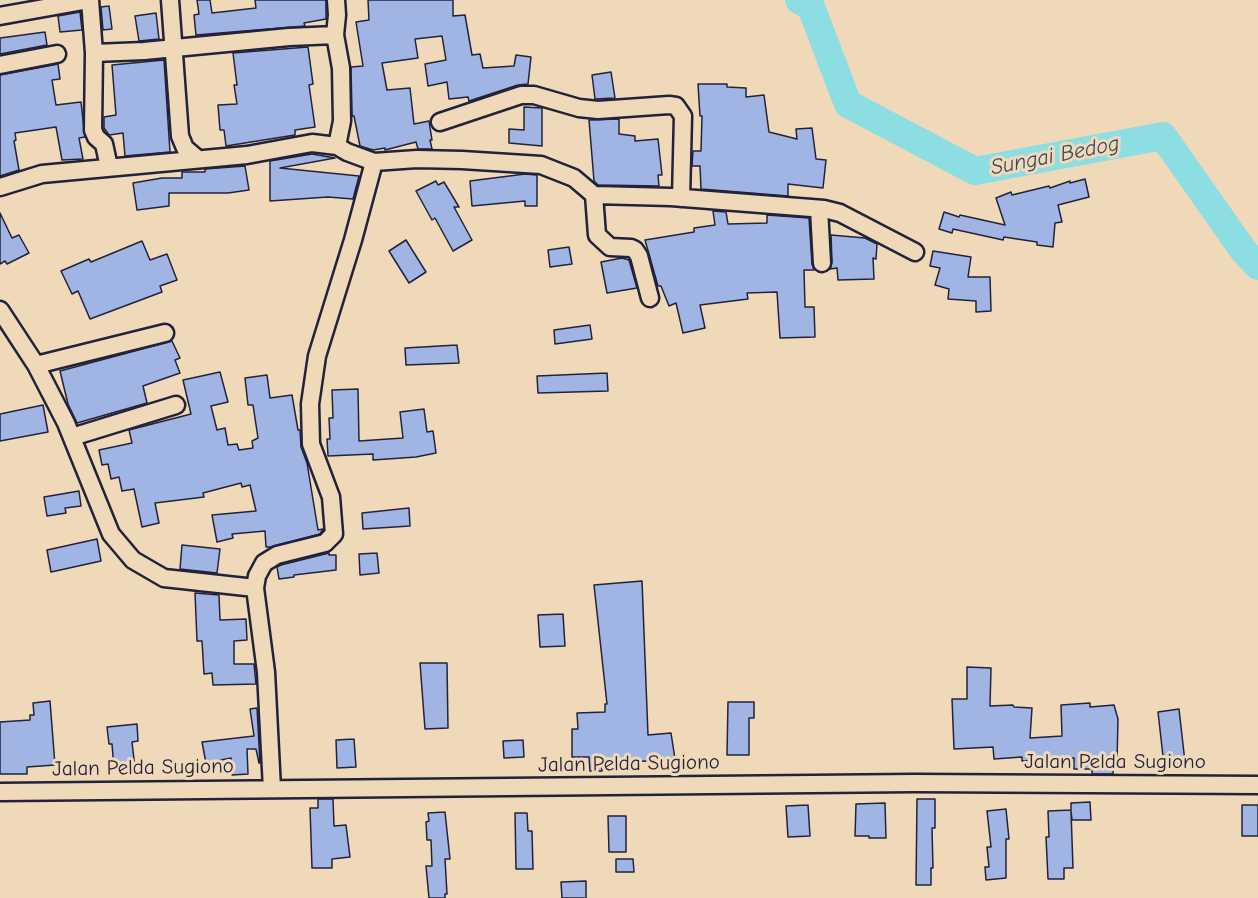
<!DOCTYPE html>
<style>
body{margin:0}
canvas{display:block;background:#efd9b8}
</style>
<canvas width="1258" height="898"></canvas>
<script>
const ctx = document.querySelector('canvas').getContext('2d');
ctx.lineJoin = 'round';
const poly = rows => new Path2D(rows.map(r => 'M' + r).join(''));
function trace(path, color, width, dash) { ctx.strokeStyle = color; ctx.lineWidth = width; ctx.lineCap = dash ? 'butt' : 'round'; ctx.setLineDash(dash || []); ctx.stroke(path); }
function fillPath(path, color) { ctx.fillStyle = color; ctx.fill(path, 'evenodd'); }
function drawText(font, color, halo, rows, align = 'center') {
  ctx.font = font + ' "Comic Neue",sans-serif'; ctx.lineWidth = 6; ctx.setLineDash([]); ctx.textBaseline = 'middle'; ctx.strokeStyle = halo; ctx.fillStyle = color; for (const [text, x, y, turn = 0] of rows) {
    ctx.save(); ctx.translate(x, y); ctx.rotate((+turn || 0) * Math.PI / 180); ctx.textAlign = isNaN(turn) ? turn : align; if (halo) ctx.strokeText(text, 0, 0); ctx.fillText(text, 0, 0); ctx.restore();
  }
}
const river = poly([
 [799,0,811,7,848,104,975,171,1163,136,1243,250,1258,266]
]);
const building = poly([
 [197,0,210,0,212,13,256,8,255,0,326,0,326,19,304,23,305,26,196,35,194,15,199,14,197,0],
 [368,0,453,0,453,16,465,15,472,55,480,54,483,68,514,66,516,55,531,57,528,84,518,85,469,101,468,97,449,99,447,82,428,86,425,64,446,60,442,36,415,39,418,58,382,63,387,90,410,88,414,124,429,121,432,140,430,140,432,149,418,149,416,142,385,150,385,148,373,150,360,146,354,116,352,116,351,67,363,66,356,22,369,20,368,0],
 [109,6,112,29,103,30,101,7,109,6],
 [80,12,82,30,60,32,58,16,80,12],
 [156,13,159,39,139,41,135,16,156,13],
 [45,32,47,45,0,54,0,38,45,32],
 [308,47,313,84,309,85,315,127,295,130,295,135,226,146,224,130,220,130,218,105,237,104,234,85,237,85,233,53,308,47],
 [164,60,170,152,125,156,123,133,109,135,104,128,104,117,116,115,112,65,164,60],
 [58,64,60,79,52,80,56,105,81,102,85,137,79,138,83,159,62,160,56,127,15,133,16,140,14,141,19,170,0,176,0,75,58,64],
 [611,72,615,98,595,99,592,75,611,72],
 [698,84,727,84,727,87,746,88,746,97,764,95,769,132,797,139,796,129,812,128,816,159,826,160,823,188,788,184,788,196,701,189,700,166,692,166,693,151,701,151,702,116,700,116,698,84],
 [524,107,542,108,542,146,509,143,509,129,524,130,524,107],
 [619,119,619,134,635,136,635,141,658,139,662,175,658,175,659,186,598,185,594,181,589,120,619,119],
 [312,154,335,158,280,168,359,176,353,199,328,197,270,201,270,161,312,154],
 [245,166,249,190,228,193,169,193,169,206,137,210,133,183,162,178,182,178,182,172,205,172,205,169,245,166],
 [525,174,537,175,537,206,525,206,525,201,472,206,470,181,525,174],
 [1085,179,1089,197,1058,205,1062,222,1055,223,1053,247,1037,245,1037,242,1004,237,1003,240,953,229,952,233,939,229,944,212,959,217,960,215,1005,225,996,198,1011,192,1012,195,1049,186,1050,188,1070,181,1070,183,1085,179],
 [436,181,438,185,444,182,459,207,454,207,472,240,453,251,435,218,432,220,416,191,436,181],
 [713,211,726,212,728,224,767,223,767,215,809,218,812,264,814,270,804,270,805,307,814,307,815,337,780,338,777,292,747,293,748,299,700,305,705,328,683,333,676,303,669,306,661,286,658,286,645,240,694,232,694,228,715,225,713,211],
 [0,213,12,238,19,235,29,253,7,264,5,261,0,264,0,213],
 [831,235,865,238,877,244,876,259,873,258,874,279,838,280,837,268,830,269,832,262,831,235],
 [406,240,426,272,409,283,389,251,406,240],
 [142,241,150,260,167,254,177,280,160,286,162,292,90,319,78,291,72,294,61,271,89,259,91,262,142,241],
 [569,247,572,264,550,267,548,250,569,247],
 [933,251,971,257,968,277,990,277,991,311,976,312,976,301,948,299,949,289,935,285,940,268,930,266,933,251],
 [622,258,629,260,637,288,607,293,601,262,622,258],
 [590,325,592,339,555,344,554,330,590,325],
 [172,341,180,358,175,360,180,373,143,386,147,403,77,423,68,404,60,371,172,341],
 [457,345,459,363,406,365,405,348,457,345],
 [220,372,228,402,211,406,217,430,225,428,228,445,237,444,239,450,253,448,252,441,258,438,253,405,248,405,245,378,267,375,270,398,292,395,298,430,300,430,301,447,307,463,318,530,323,529,320,534,270,547,266,547,265,531,232,534,233,538,217,542,212,515,256,511,250,485,242,487,241,483,203,493,204,497,155,503,159,523,142,527,134,489,122,491,119,477,111,479,108,464,102,465,99,450,132,443,129,430,191,414,183,380,220,372],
 [607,373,608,391,538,393,537,376,607,373],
 [358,389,359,441,403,438,400,412,424,409,427,432,433,431,436,453,416,457,373,460,373,454,328,456,327,439,330,439,329,418,333,418,332,390,358,389],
 [43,405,48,432,0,441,0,414,43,405],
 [79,491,81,506,65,508,66,513,47,516,44,497,79,491],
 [409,508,410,526,363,529,362,513,409,508],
 [97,539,101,561,51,572,47,550,97,539],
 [182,545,220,549,217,573,180,569,182,545],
 [329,553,329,555,336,555,336,570,294,575,294,577,279,579,277,567,281,565,329,553],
 [377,553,379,573,360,575,359,554,377,553],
 [642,581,648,735,671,733,675,759,602,764,602,771,590,771,589,757,572,757,572,729,578,729,577,713,605,712,605,704,607,704,594,585,642,581],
 [195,593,219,595,220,620,246,619,247,640,234,641,234,664,254,664,256,684,213,685,212,673,204,674,202,641,197,641,195,593],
 [563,614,565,646,540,647,538,615,563,614],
 [420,663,447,663,448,728,425,729,420,663],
 [967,667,991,668,990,706,1013,705,1014,707,1032,708,1030,738,1062,736,1061,705,1090,703,1090,707,1114,705,1118,719,1117,762,1114,762,1113,774,1092,774,1092,769,1074,769,1074,758,1022,761,1022,757,994,759,993,747,954,749,952,699,967,699,967,667],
 [50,701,55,765,27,767,27,774,0,774,0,722,30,720,30,715,34,715,33,703,50,701],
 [728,702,754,702,754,718,749,718,749,755,727,755,728,702],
 [257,708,260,763,259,763,256,749,247,749,248,774,232,775,231,758,206,763,202,742,254,736,250,709,257,708],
 [1179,709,1185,762,1164,765,1158,712,1179,709],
 [137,724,138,741,132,742,135,768,114,769,112,744,109,744,107,727,137,724],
 [354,739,356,767,337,768,336,740,354,739],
 [523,740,524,757,504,758,503,741,523,740],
 [318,799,333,799,334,826,346,825,350,857,332,859,332,868,312,868,310,808,318,808,318,799],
 [917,799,935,799,935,828,932,828,933,868,931,868,931,885,916,885,917,799],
 [1090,802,1091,820,1072,820,1071,811,1073,868,1064,868,1064,879,1048,879,1046,837,1049,837,1048,811,1071,810,1071,803,1090,802],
 [885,803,886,838,869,838,869,836,855,836,856,804,885,803],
 [808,805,810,836,788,837,786,806,808,805],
 [1242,805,1258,805,1258,836,1242,836,1242,805],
 [1006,809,1009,839,1006,839,1006,878,986,880,985,867,989,867,987,847,991,847,987,811,1006,809],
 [445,812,450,859,445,859,447,894,445,894,445,898,429,898,426,866,432,866,431,840,427,840,426,822,429,821,428,813,445,812],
 [515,813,527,813,528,831,532,831,533,869,516,869,515,813],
 [608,816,626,816,626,852,609,852,608,816],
 [616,859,633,859,634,872,616,872,616,859],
 [586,881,586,898,562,898,561,882,586,881]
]);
const minor = poly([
 [90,0,94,53,93,130,96,137,104,144,109,167],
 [170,0,180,136,185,148,198,159],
 [336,0,337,15,335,35,341,68,342,121,337,146],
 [0,16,89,0],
 [94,53,144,51,289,37,335,35],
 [0,65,57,54],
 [440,122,521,95,534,95,579,108,598,110,669,105,676,106,683,116,681,198],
 [0,187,42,174,247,155,312,143,337,146,347,152,374,162,417,159,462,160,541,165,574,178,594,195,671,197,824,209,840,213,915,252],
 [594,195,597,235,610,247,631,248,635,250,639,256,650,298],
 [819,209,822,263],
 [0,310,36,365,66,423,111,534,133,560,164,578,255,588,266,672,272,789],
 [36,365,165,333],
 [72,437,176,405],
 [255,588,257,576,264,563,277,555,325,543,334,534,331,497,311,444,310,404,317,356,353,240,374,162],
 [0,792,914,783,1258,785]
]);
const streetNames = [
 ["Jalan Pelda Sugiono",1115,762],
 ["Jalan Pelda Sugiono",629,764,-1],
 ["Jalan Pelda Sugiono",143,768,-1]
];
const waterNames = [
 ["Sungai Bedog",1055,156,-11]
];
trace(river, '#8cdee3', 28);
fillPath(building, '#a0b5e3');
trace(building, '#22223b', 1.5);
trace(minor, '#22223b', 21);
trace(minor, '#efd9b8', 16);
drawText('21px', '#22223b', '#efd9b8', streetNames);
drawText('italic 22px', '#37485d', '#efd9b8', waterNames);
</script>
